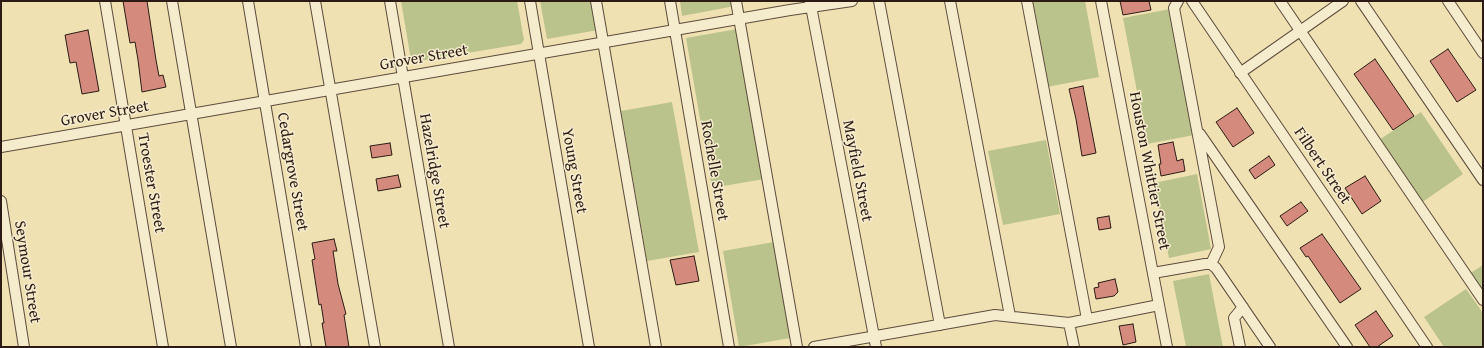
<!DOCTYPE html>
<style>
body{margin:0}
#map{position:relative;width:1484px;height:348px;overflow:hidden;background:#f0e1b3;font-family:"Gentium Book Plus",serif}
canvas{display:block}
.frame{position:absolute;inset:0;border:2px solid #2c1b14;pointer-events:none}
</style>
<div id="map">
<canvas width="1484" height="348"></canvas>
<div class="frame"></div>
</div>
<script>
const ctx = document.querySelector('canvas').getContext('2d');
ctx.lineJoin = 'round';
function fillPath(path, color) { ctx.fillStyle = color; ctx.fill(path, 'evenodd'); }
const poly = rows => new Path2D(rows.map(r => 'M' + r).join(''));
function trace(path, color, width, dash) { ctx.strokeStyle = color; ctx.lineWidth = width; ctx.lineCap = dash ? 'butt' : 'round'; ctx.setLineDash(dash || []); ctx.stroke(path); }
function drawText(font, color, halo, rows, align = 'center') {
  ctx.font = font + ' "Gentium Book Plus",serif'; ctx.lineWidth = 3; ctx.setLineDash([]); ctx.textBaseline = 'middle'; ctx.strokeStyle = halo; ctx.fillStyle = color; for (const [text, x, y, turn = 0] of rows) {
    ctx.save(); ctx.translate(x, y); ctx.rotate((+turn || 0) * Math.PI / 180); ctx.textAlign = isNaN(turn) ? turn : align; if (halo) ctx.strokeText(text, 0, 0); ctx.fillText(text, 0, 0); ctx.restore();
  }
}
const green = poly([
 [401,1,517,1,524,40,521,44,414,62,411,60],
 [540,1,593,1,598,30,547,39],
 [680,1,734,1,735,6,682,16],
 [1031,1,1085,1,1099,77,1047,87],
 [1170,9,1194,135,1147,144,1123,18],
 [737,29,764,179,712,188,686,38],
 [672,102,699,252,647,261,621,111],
 [1421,112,1463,174,1421,203,1379,140],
 [1046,140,1060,214,1003,225,988,151],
 [1197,174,1211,249,1169,258,1154,183],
 [774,242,790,338,739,347,723,251],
 [1483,265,1483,295,1469,274],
 [1209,274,1223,347,1186,347,1173,281],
 [1466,289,1483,313,1483,347,1444,347,1424,317]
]);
const building = poly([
 [123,1,147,1,156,60,159,76,163,75,166,87,142,92,138,60,135,42,130,43,123,1],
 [1120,1,1149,1,1151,10,1123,15,1120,1],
 [88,30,99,91,82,94,76,62,70,63,65,35,88,30],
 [1448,49,1476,90,1457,102,1430,61,1448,49],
 [1375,59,1414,116,1393,130,1354,74,1375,59],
 [1083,86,1096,153,1082,156,1076,119,1069,89,1083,86],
 [1237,108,1254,133,1233,147,1216,122,1237,108],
 [1173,142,1177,161,1183,159,1185,171,1161,176,1159,164,1161,164,1158,145,1173,142],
 [390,143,392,155,372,158,370,146,390,143],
 [1269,156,1275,165,1255,179,1249,170,1269,156],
 [398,175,401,187,378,191,376,179,398,175],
 [1365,176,1381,201,1362,214,1345,188,1365,176],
 [1301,202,1308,211,1287,226,1280,216,1301,202],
 [1109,216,1111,228,1099,230,1097,218,1109,216],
 [1322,234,1361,289,1340,303,1308,256,1306,257,1300,248,1322,234],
 [334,239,337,251,333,251,338,284,346,314,344,315,349,347,326,347,322,323,324,323,321,304,319,305,312,260,315,259,312,243,334,239],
 [694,256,699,281,676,285,670,260,694,256],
 [1115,279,1118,292,1114,296,1096,299,1094,288,1099,287,1098,283,1115,279],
 [1376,311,1393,336,1377,347,1370,347,1355,325,1376,311],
 [1133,324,1136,342,1123,345,1119,326,1133,324]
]);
const minor = poly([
 [105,1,163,347],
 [172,1,231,347],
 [248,1,306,347],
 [315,1,375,347],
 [390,1,449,347],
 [530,1,589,347],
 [596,1,656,347],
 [670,1,729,347],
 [736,1,797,347],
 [810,1,876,347],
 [879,1,940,325],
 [950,1,1010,316],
 [1027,1,1087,319],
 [1101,1,1167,347],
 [1178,1,1174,8,1219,247,1211,264],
 [1192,1,1427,347],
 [1280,1,1483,300],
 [1361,1,1483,180],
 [1448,1,1483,53],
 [1240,73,1343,1],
 [1200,134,1347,347],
 [1,147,790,10,852,1],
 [1,201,24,347],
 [1153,273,1205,264,1211,264,1216,268,1270,347],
 [1069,323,1074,347],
 [814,347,995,315,1069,323,1159,305],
 [1240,347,1234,318,1243,307]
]);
const streetNames = [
 ["Grover Street",424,58,-10],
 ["Grover Street",105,114,-10],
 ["Filbert Street",1322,166,56],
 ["Hazelridge Street",434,171,80],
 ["Young Street",574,171,80],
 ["Rochelle Street",714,171,80],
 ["Mayfield Street",857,171,79],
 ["Houston Whittier Street",1149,171,79],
 ["Cedargrove Street",292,172,80],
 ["Troester Street",151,183,80],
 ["Seymour Street",27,272,81]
];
fillPath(green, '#bac38c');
fillPath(building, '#d48b7e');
trace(building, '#2c1b14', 1);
trace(minor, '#5d4c3c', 12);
trace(minor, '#f5ecce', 10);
drawText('16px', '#2c1b14', '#f5ecce', streetNames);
</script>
